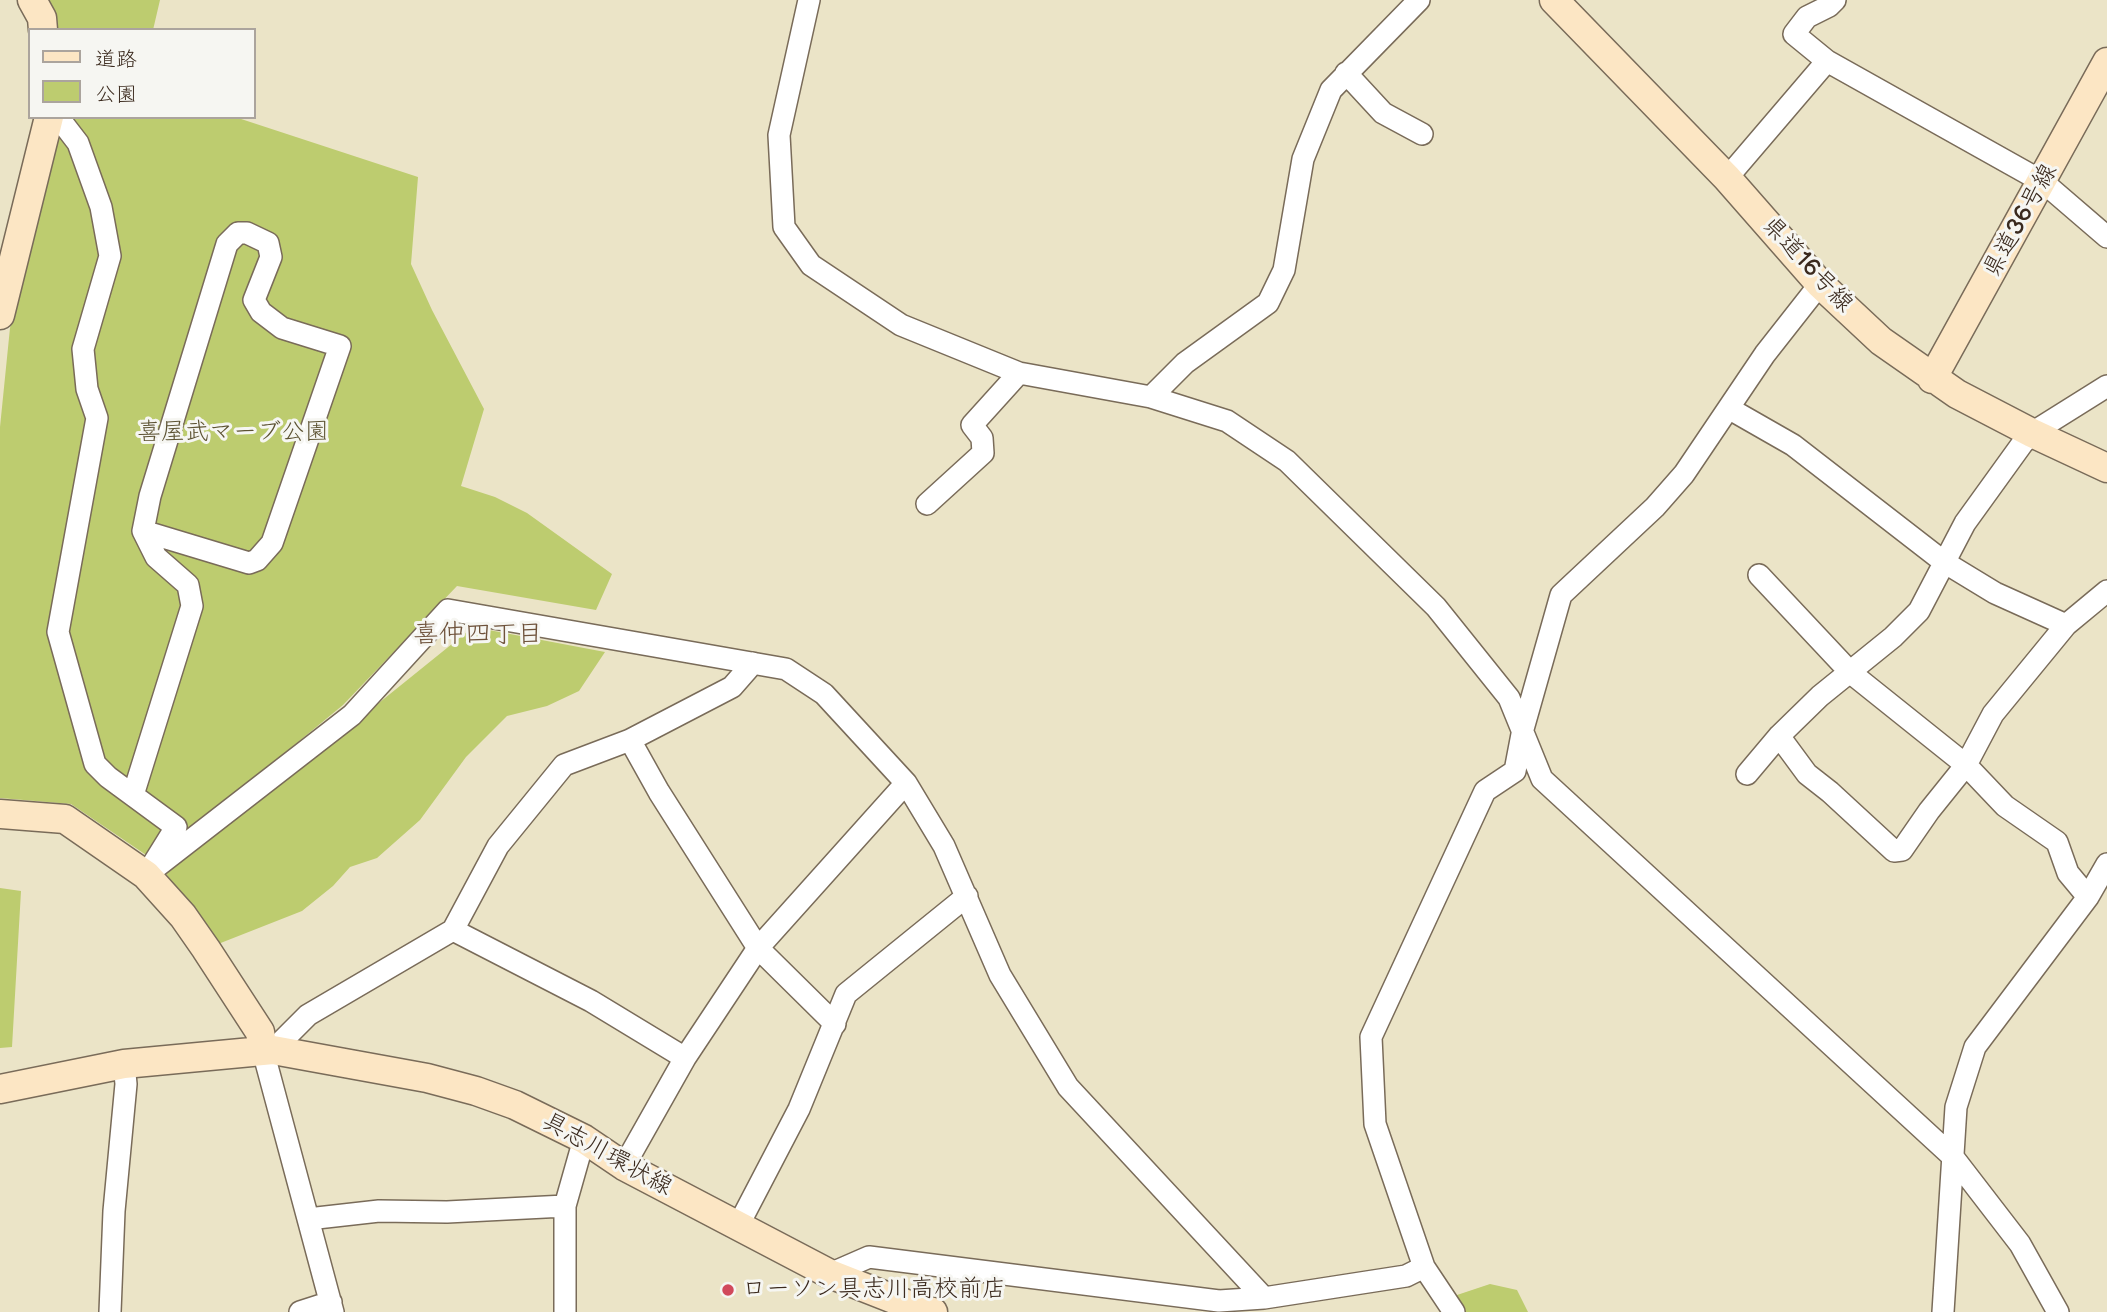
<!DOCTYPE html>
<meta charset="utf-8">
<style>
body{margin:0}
#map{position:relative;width:2107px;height:1312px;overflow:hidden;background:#ebe4c7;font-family:"Balsamiq Sans","Klee One",sans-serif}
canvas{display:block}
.legend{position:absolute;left:28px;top:28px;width:228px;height:91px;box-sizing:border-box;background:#f6f6f2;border:2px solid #aba49d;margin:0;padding:9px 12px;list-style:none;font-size:21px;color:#3b2a1e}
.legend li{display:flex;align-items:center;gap:14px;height:35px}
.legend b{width:35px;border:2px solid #aba49d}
</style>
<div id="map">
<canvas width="2107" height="1312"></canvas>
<ul class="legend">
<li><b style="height:9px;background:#fce6c4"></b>道路</li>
<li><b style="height:19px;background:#bdcc6f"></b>公園</li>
</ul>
</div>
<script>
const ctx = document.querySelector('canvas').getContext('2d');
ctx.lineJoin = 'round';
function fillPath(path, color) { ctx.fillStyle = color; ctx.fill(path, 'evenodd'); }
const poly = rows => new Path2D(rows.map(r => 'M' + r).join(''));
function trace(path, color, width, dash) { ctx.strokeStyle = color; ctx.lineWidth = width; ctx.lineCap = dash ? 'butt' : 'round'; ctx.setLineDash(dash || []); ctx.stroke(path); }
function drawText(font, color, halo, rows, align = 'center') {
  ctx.font = font + ' "Balsamiq Sans","Klee One",sans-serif'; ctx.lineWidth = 6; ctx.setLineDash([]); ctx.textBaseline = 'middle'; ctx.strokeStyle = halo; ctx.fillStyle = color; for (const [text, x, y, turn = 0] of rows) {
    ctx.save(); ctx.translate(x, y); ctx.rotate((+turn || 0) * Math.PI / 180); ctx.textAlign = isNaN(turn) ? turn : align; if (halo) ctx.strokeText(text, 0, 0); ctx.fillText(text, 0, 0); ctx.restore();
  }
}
const green = poly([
 [42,0,160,0,153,30,55,30],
 [62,117,235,117,418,177,411,264,432,310,484,409,461,486,495,497,527,513,612,574,596,610,457,586,343,705,174,844,152,859,71,804,0,798,0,427,10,328],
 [473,627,605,652,579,691,547,706,507,716,466,757,420,820,377,858,350,867,333,886,302,911,213,946,163,869,359,719],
 [0,888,21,891,12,1047,0,1048],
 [1490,1284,1517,1290,1528,1312,1454,1312,1445,1299]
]);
const street = poly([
 [809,0,779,135,784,227,811,265,901,325,1019,373,1151,397,1227,421,1287,461,1436,607,1509,698,1542,779,1953,1157,2020,1244,2058,1312],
 [1827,61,1794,34,1807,17,1829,6,1835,0],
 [1346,73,1383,113,1422,134],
 [58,117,78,143,101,207,110,256,83,349,87,389,97,418,58,632,95,764,108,777,176,827,153,864],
 [1727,178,1827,61,2043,182,2107,237],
 [1151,397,1185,363,1268,303,1284,270,1303,159,1331,90,1419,0],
 [1730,409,1793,445,1944,562,1995,593,2066,625],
 [927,504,983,453,982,438,972,425,1019,373],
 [1759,575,1851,673,1966,765,2005,806,2057,842,2068,873,2088,897],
 [1779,736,1807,774,1830,792,1894,851,1902,850,1929,811,1966,765,1993,714,2066,625,2107,591],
 [630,740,659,792,758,948,835,1024],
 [1747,774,1779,736,1820,696,1893,637,1919,611,1965,523,2022,444,2032,433,2107,386],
 [133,795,192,606,188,585,156,557,143,531,150,496,227,244,238,233,247,233,268,243,271,257,254,300,261,312,282,328,340,346,272,543,257,560,249,563,143,531],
 [146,875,352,715,448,610,786,669,824,694,906,783,944,846,1000,975,1068,1087,1264,1298],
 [453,930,591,1001,685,1058],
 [273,1050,308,1015,453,930,498,846,564,765,630,740,732,687,753,663],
 [263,1051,333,1312],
 [624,1166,685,1058,758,948,906,783],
 [308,1219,379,1211,447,1212,565,1206],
 [738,1226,799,1109,846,994,967,896],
 [830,1274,869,1257,1219,1301,1264,1298,1406,1276,1424,1267],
 [110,1312,114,1211,126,1084,124,1064],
 [300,1312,331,1302],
 [565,1312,565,1206,584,1139],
 [1454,1312,1424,1267,1375,1124,1371,1037,1485,791,1515,771,1523,729,1561,595,1655,507,1684,474,1765,354,1820,284],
 [1943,1312,1956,1107,1975,1047,2088,897,2107,864]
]);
const secondary = poly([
 [32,0,42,18,43,30],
 [1554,0,1727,178,1820,284,1881,341,1957,394,2032,433,2107,468],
 [0,315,49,117],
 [1932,379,2107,62],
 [0,814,65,819,146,875,183,916,206,949,260,1032,263,1051],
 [0,1089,124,1064,273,1050,427,1078,476,1091,515,1105,584,1139,624,1166,830,1274,919,1309,933,1312]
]);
const markers = [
 [728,1290,7,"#d1495b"]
];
const streetNames = [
 ["県道36号線",2021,221,-61],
 ["県道16号線",1807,265,47],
 ["具志川環状線",607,1155,29]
];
const parkNames = [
 ["喜屋武マーブ公園",233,433]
];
const poiNames = [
 ["ローソン具志川高校前店",742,1290]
];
const neighbourhoodNames = [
 ["喜仲四丁目",478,635]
];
fillPath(green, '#bdcc6f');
trace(street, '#796b59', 24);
trace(secondary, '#796b59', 31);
trace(street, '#fff', 21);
trace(secondary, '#fce6c4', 28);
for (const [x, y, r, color] of markers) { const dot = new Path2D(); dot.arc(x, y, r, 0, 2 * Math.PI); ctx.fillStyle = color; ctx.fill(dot); trace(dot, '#f6f6f2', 2.5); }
drawText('24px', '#3b2a1e', '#f6f6f2', streetNames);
drawText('24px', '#5c5232', '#f6f6f2', parkNames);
drawText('24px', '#3b2a1e', '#f6f6f2', poiNames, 'left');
drawText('26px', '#6e523b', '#f6f6f2', neighbourhoodNames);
</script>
